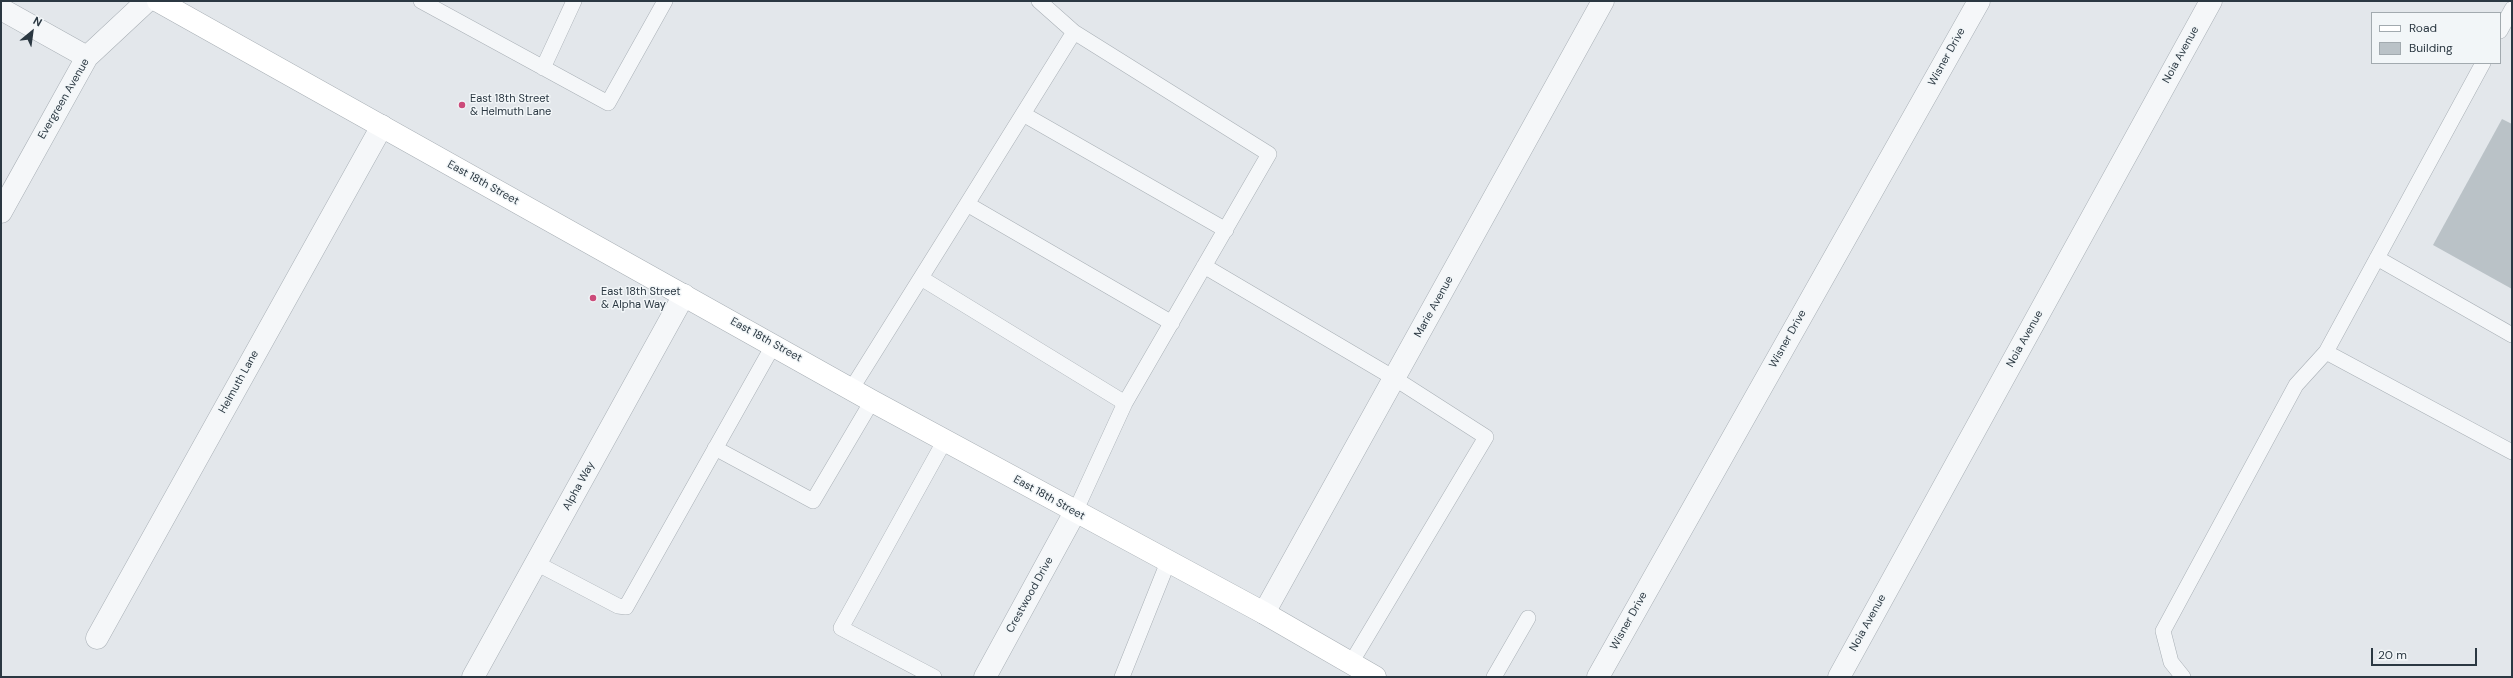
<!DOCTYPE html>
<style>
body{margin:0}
#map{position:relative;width:2513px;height:678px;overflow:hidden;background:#e3e7eb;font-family:"DM Sans",sans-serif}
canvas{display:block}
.frame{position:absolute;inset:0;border:2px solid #2b3842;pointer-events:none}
.legend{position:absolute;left:2371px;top:12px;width:130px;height:52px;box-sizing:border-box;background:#f2f6f8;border:1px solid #a2aaaf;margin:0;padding:5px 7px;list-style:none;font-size:12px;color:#2b3842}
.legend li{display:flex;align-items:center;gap:8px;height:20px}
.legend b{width:20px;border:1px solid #a2aaaf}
.north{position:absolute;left:12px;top:12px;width:40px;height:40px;-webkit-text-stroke:3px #f2f6f8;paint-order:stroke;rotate:29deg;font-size:11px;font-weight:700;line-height:16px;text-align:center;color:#2b3842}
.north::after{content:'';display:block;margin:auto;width:14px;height:18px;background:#2b3842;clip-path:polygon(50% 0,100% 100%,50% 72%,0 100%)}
.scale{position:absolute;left:2371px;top:648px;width:106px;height:18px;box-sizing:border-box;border:2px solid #2b3842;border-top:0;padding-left:5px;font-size:12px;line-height:14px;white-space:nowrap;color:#2b3842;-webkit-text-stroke:3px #f2f6f8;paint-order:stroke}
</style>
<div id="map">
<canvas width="2513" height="678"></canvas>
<div class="frame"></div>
<ul class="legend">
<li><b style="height:5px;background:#fff"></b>Road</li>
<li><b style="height:11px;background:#bac2c7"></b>Building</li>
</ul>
<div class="north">N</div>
<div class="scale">20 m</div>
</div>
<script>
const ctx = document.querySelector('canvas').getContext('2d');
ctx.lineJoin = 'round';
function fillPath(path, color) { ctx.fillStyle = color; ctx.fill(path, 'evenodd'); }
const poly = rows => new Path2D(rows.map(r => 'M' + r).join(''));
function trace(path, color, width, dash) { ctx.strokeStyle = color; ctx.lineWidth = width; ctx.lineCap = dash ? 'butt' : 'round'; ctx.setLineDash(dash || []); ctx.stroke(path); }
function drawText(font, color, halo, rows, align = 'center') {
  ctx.font = font + ' "DM Sans",sans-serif'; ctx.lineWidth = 3; ctx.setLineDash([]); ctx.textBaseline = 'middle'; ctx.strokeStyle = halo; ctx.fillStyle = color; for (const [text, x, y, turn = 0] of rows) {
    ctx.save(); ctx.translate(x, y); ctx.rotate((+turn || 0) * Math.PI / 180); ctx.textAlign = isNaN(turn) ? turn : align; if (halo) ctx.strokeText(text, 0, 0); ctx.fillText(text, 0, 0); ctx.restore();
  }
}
const building = poly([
 [2502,119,2512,124,2512,289,2433,245]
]);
const lane = poly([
 [421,1,608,103,665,1],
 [1039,1,1074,32],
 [2500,31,2512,9],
 [543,68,574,1],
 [1023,114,1226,230],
 [967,204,1172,323],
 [2377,258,2512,335],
 [1204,266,1394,378,1486,437,1351,663],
 [2326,352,2512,452],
 [852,388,967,204,1074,32,1269,154,1125,403,921,278],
 [715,448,813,501,872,401],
 [1075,512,1125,403],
 [536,563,618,606,626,607,774,344],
 [934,677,841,628,945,440],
 [1122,677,1168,562],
 [1494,677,1528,618],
 [2183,677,2171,662,2163,631,2296,385,2326,352,2483,63]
]);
const street = poly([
 [1,9,87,57],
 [1,212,87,57,147,1],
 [1264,613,1603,1],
 [97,638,382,126],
 [473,677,684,295],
 [985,677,1075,512],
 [1598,677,1979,1],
 [1839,677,2211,1]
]);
const secondary = poly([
 [158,1,872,401,1264,613,1375,677]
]);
const markers = [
 [462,105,4,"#cc4b7a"],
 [593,298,4,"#cc4b7a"]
];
const streetNames = [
 ["Noia Avenue",2181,55,-61],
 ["Wisner Drive",1947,57,-61],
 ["Evergreen Avenue",64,99,-60],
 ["East 18th Street",483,183,29],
 ["Marie Avenue",1434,307,-61],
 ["Wisner Drive",1788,339,-61],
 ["Noia Avenue",2025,339,-61],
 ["East 18th Street",766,340,29],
 ["Helmuth Lane",239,382,-61],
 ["Alpha Way",579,486,-61],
 ["East 18th Street",1049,498,29],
 ["Crestwood Drive",1030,595,-61],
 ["Wisner Drive",1629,621,-61],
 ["Noia Avenue",1868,623,-61]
];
const poiNames = [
 ["East 18th Street",470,99],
 ["& Helmuth Lane",470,112],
 ["East 18th Street",601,292],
 ["& Alpha Way",601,305]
];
fillPath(building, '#bac2c7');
trace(lane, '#a8afb5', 16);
trace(street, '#a8afb5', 23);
trace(secondary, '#a8afb5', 23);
trace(lane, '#f5f7f9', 15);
trace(street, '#f5f7f9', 22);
trace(secondary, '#fff', 22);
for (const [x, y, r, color] of markers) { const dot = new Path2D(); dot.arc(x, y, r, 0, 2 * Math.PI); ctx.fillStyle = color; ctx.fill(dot); trace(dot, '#f2f6f8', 1.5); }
drawText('11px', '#2b3842', '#f2f6f8', streetNames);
drawText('11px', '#2b3842', '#f2f6f8', poiNames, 'left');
</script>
